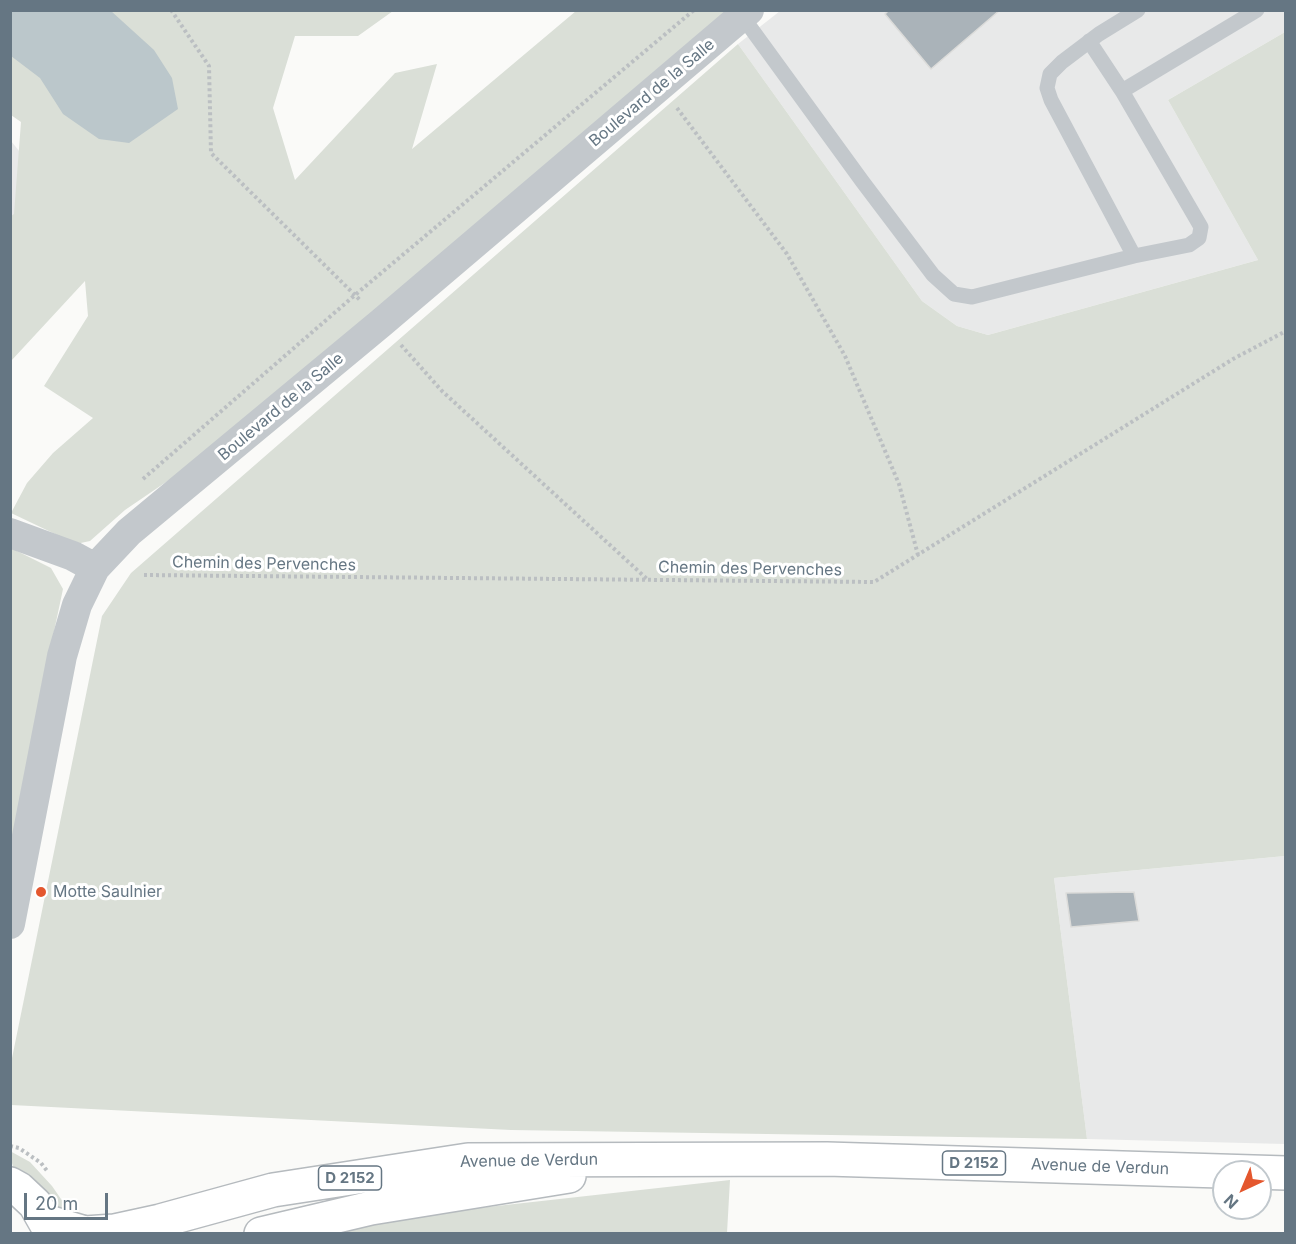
<!DOCTYPE html>
<style>
body{margin:0}
#map{position:relative;width:1296px;height:1244px;overflow:hidden;background:#fafaf8;font-family:Inter,sans-serif}
canvas{display:block}
.frame{position:absolute;inset:0;border:12px solid #657683;pointer-events:none}
.north{position:absolute;left:1212px;top:1160px;width:60px;height:60px;box-sizing:border-box;background:#fff;border:2px solid #c1c8cd;border-radius:50%;rotate:224deg;font-size:16px;font-weight:700;line-height:24px;text-align:center;color:#657683}
.north::after{content:'';display:block;margin:auto;width:21px;height:27px;background:#e4572e;clip-path:polygon(50% 0,100% 100%,50% 72%,0 100%)}
.scale{position:absolute;left:24px;top:1193px;width:84px;height:27px;box-sizing:border-box;border:3px solid #657683;border-top:0;padding-left:8px;font-size:18px;line-height:21px;white-space:nowrap;color:#657683;-webkit-text-stroke:4px #fff;paint-order:stroke}
</style>
<div id="map">
<canvas width="1296" height="1244"></canvas>
<div class="frame"></div>
<div class="north">N</div>
<div class="scale">20 m</div>
</div>
<script>
const ctx = document.querySelector('canvas').getContext('2d');
ctx.lineJoin = 'round';
function fillPath(path, color) { ctx.fillStyle = color; ctx.fill(path, 'evenodd'); }
const poly = rows => new Path2D(rows.map(r => 'M' + r).join(''));
function trace(path, color, width, dash) { ctx.strokeStyle = color; ctx.lineWidth = width; ctx.lineCap = dash ? 'butt' : 'round'; ctx.setLineDash(dash || []); ctx.stroke(path); }
function drawText(font, color, halo, rows, align = 'center') {
  ctx.font = font + ' Inter,sans-serif'; ctx.lineWidth = 6; ctx.setLineDash([]); ctx.textBaseline = 'middle'; ctx.strokeStyle = halo; ctx.fillStyle = color; for (const [text, x, y, turn = 0] of rows) {
    ctx.save(); ctx.translate(x, y); ctx.rotate((+turn || 0) * Math.PI / 180); ctx.textAlign = isNaN(turn) ? turn : align; if (halo) ctx.strokeText(text, 0, 0); ctx.fillText(text, 0, 0); ctx.restore();
  }
}
const built = poly([
 [780,11,1285,11,1285,32,1168,100,1258,260,988,335,957,326,922,301,738,44],
 [11,141,37,173,11,302],
 [1285,856,1285,1144,1087,1139,1054,878]
]);
const green = poly([
 [11,11,393,11,358,36,295,36,273,108,295,180,395,73,437,64,412,149,576,11,727,11,194,463,125,510,90,541,76,544,11,513,27,483,53,453,93,418,44,386,88,316,85,281,11,361,10,217,14,214,21,122,11,115],
 [1285,32,1285,856,1054,878,1087,1139,511,1130,11,1105,11,1063,102,616,131,573,738,44,922,301,957,326,988,335,1258,260,1168,100],
 [11,548,51,568,63,589,39,702,11,879],
 [10,1151,30,1162,52,1186,70,1212,53,1210,14,1171,11,1159],
 [730,1180,727,1233,313,1234,380,1219]
]);
const water = poly([
 [10,11,111,11,154,50,172,78,178,109,129,143,99,139,63,114,40,78,11,56]
]);
const building = poly([
 [889,10,1000,10,931,69,885,14,889,10],
 [1134,892,1139,921,1071,927,1066,893,1134,892]
]);
const path = poly([
 [171,10,209,66,211,153,361,301],
 [677,108,787,254,845,356,899,484,918,555],
 [401,345,442,391,647,579],
 [143,479,355,295,694,10],
 [144,575,874,582,1233,359,1286,331],
 [10,1146,19,1148,41,1163,48,1172]
]);
const lane = poly([
 [742,16,862,181,933,275,954,294,972,297,1134,256,1189,245,1199,238,1201,227,1122,91,1089,41],
 [1122,91,1257,10],
 [1134,256,1051,100,1047,88,1050,74,1062,62,1099,34,1138,10]
]);
const street = poly([
 [10,533,73,556,95,568],
 [10,924,62,656,77,605,95,568,129,532,381,323,749,10]
]);
const primary = poly([
 [10,1184,19,1189,35,1204,52,1234],
 [45,1221,85,1233,114,1231,160,1221,273,1190,468,1160,827,1159,1286,1173],
 [261,1234,371,1208,569,1176]
]);
const markers = [
 [41,892,6,"#e4572e"]
];
const shields = [
 [974,1163,63],
 [350,1178,63]
];
const shieldNames = [
 ["D 2152",974,1163],
 ["D 2152",350,1178]
];
const streetNames = [
 ["Boulevard de la Salle",652,93,-40],
 ["Boulevard de la Salle",281,407,-40],
 ["Chemin des Pervenches",264,564,1],
 ["Chemin des Pervenches",750,569,1],
 ["Avenue de Verdun",529,1161,-1],
 ["Avenue de Verdun",1100,1167,2]
];
const poiNames = [
 ["Motte Saulnier",53,892]
];
fillPath(built, '#e8e9e9');
fillPath(green, '#dadfd7');
fillPath(water, '#bbc7cb');
fillPath(building, '#aab3b9');
trace(building, '#dcdcda', 1.5);
trace(primary, '#b5babe', 36);
trace(path, '#bbbfc2', 4, [3, 3]);
trace(lane, '#c3c8cc', 15);
trace(street, '#c3c8cc', 30);
trace(primary, '#fff', 33);
for (const [x, y, r, color] of markers) { const dot = new Path2D(); dot.arc(x, y, r, 0, 2 * Math.PI); ctx.fillStyle = color; ctx.fill(dot); trace(dot, '#fff', 2); }
for (const [x, y, w] of shields) { const box = new Path2D(); box.roundRect(x - w / 2, y - 12, w, 24, 4.5); ctx.fillStyle = '#fff'; ctx.fill(box); trace(box, '#657683', 1.5); }
drawText('bold 15px', '#657683', null, shieldNames);
drawText('16px', '#657683', '#fff', streetNames);
drawText('16px', '#657683', '#fff', poiNames, 'left');
</script>
